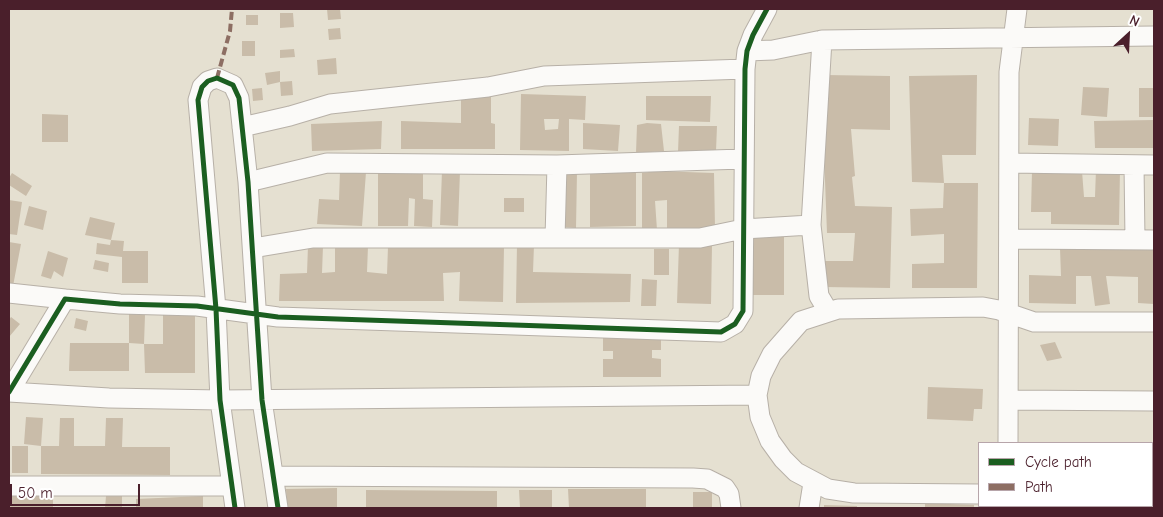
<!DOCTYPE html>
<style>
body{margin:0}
#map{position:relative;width:1163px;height:517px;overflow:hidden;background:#e5e0d1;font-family:"Comic Neue",sans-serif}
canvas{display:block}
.frame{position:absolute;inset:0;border:10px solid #4a1f2b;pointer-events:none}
.legend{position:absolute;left:978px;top:442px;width:175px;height:65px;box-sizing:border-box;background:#fff;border:1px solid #b7a5aa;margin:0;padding:6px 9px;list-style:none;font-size:15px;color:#4a1f2b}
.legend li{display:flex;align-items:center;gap:10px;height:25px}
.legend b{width:25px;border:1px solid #b7a5aa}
.north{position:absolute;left:1103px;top:10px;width:50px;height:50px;-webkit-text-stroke:4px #fff;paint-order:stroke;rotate:25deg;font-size:14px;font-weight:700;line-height:20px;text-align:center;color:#4a1f2b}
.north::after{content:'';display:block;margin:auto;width:18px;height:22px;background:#4a1f2b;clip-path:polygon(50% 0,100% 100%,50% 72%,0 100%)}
.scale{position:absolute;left:10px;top:484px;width:130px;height:22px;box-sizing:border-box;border:2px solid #4a1f2b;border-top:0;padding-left:6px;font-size:15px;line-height:18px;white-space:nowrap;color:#4a1f2b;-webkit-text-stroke:4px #fff;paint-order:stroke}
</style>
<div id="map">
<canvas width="1163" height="517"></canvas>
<div class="frame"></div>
<ul class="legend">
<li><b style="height:6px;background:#1b5e20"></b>Cycle path</li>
<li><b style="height:6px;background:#8d6e63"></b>Path</li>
</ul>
<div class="north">N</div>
<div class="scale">50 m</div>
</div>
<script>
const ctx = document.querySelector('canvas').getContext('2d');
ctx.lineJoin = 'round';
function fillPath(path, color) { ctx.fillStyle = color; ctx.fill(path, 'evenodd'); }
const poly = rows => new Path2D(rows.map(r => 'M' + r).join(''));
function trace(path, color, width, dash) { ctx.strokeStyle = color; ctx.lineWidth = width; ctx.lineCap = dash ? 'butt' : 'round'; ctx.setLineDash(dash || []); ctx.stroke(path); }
const building = poly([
 [327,9,340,9,341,19,328,20],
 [280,13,293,13,294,27,280,28],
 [246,15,258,15,258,25,246,25],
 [340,28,341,39,329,40,328,29],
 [242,41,255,41,255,56,242,56],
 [294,49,295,57,280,58,280,50],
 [336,58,337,74,318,75,317,60],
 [280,71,280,82,267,85,265,73],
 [825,75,890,76,890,130,851,129,855,176,852,177,855,206,892,207,890,288,824,287,824,261,853,261,855,233,827,233,824,154],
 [977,75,976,155,942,155,944,183,912,182,909,76],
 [292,81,293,95,281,96,280,82],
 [1083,87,1109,88,1107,117,1081,115],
 [262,88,263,100,253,101,252,89],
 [1139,88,1154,88,1154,117,1139,117],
 [461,94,491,94,491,123,495,124,495,149,401,149,401,121,461,123],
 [521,94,586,96,585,120,569,119,569,151,520,150],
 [544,119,559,119,558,129,545,130],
 [646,96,711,96,710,122,646,120],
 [42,114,68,115,68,142,42,142],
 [1029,118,1059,119,1058,146,1028,145],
 [1154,120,1154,148,1095,148,1094,121],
 [382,121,381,149,312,151,311,124],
 [583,123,620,125,618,151,583,149],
 [647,123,661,124,664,151,636,153,637,125],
 [679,126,717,126,716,151,678,152],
 [378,169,423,171,423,199,433,200,432,227,414,226,415,199,409,198,408,226,378,226],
 [1096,169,1120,170,1119,225,1051,224,1051,212,1031,212,1032,171,1082,171,1084,197,1095,197],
 [590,170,636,171,636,226,590,227],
 [340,171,366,172,362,226,317,224,319,199,339,200],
 [442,171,460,171,458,226,440,225],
 [563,171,577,172,576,228,562,227],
 [656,171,714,173,715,228,667,228,667,200,655,201,657,230,642,230,642,173],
 [12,173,32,186,26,196,9,185,9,178],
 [944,183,978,183,977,288,912,288,912,264,944,263,944,234,911,236,910,209,943,208],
 [504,198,524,198,524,212,504,212],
 [9,200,22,202,17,235,9,234],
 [29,206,47,211,43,230,24,225],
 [90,217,115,223,111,240,85,235],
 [750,235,784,235,784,295,750,295],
 [111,240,124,241,123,251,148,251,148,283,122,283,122,257,96,254,97,243,110,245],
 [9,242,21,244,13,286,9,285],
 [517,244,534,245,533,272,631,274,630,302,516,303],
 [679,244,712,245,711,304,677,303],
 [335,245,368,246,367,272,387,274,388,247,504,247,503,302,459,301,460,272,443,273,444,301,279,301,280,274,307,273,308,246,323,246,322,273,335,272],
 [1060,248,1154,248,1154,304,1138,303,1138,277,1106,276,1110,304,1095,306,1091,276,1076,276,1076,304,1029,303,1029,275,1061,276],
 [654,249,669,249,669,275,654,275],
 [48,251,68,258,63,277,54,271,51,279,41,276],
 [95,260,109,263,108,272,93,269],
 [642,279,657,280,656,306,641,306],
 [129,314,145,315,144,344,129,343],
 [163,315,195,316,195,373,145,373,144,344,163,344],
 [11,317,20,324,9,337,9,320],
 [76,318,88,321,86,331,74,328],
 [603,332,661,332,661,350,652,350,652,358,661,359,661,377,603,377,603,359,613,359,613,351,603,351],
 [1055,342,1062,358,1047,361,1040,345],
 [70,343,129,343,129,371,69,371],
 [928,387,983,389,982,409,974,409,973,421,927,419],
 [26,417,43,418,41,446,24,444],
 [60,418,74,418,74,446,105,446,106,418,123,418,122,447,170,447,170,475,41,474,41,446,59,446],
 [12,446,28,446,28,473,12,473],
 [337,488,337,508,287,508,286,489],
 [568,489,646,489,646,508,569,508],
 [366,490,497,491,497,508,366,508],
 [519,490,552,490,552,508,520,508],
 [693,492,712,492,712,508,693,508],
 [1152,493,1154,493,1154,508,1139,508,1139,506,1152,506],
 [9,496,53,496,53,508,9,508],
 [106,496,122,496,122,508,105,508],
 [203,496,203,508,136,508,136,499],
 [925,503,974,505,974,508,925,508],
 [824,505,857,506,857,508,824,508],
 [1062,506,1121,506,1121,508,1062,508]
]);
const minor = poly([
 [822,40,811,225,819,296,828,311],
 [747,51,773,50,822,40,1154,36],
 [242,127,290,116,330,104,488,87,544,76,745,69],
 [1009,163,1154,165],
 [1134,165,1135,240],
 [248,182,327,163,557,165,743,159],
 [555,238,557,165],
 [1009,239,1154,240],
 [253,248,313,238,700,238,743,229,811,225],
 [9,293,65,299],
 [9,392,65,299,120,304,197,306,278,317,721,332,735,324,743,311,745,69,747,51,753,35,767,9],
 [9,392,109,398,220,400,757,395],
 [1008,400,1154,401],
 [1008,443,1009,72,1017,9],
 [273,476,693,478,707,479,725,488,729,494,731,508],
 [1152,480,1154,480],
 [9,486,232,486],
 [979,494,854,493,828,489,796,472,783,459,770,441,760,417,757,395,761,376,772,354,801,321,838,309,983,307,999,310,1034,322,1154,322],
 [235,508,220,400,216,309,198,100,202,87,208,81,217,78,233,85,239,98,248,182,262,400,278,508],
 [809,508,813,483],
 [1008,508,1008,506]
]);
const quiet = poly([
 [217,78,230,31,232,9]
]);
const cycleway = poly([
 [9,392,65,299,120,304,197,306,278,317,721,332,735,324,743,311,745,69,747,51,753,35,767,9],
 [235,508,220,400,216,309,198,100,202,87,208,81,217,78,233,85,239,98,248,182,262,400,278,508]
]);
fillPath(building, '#c9bca9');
trace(minor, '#b7b0a7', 21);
trace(minor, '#fbfaf8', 19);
trace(quiet, '#8d6e63', 4, [8, 4]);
trace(cycleway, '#1b5e20', 5);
</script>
